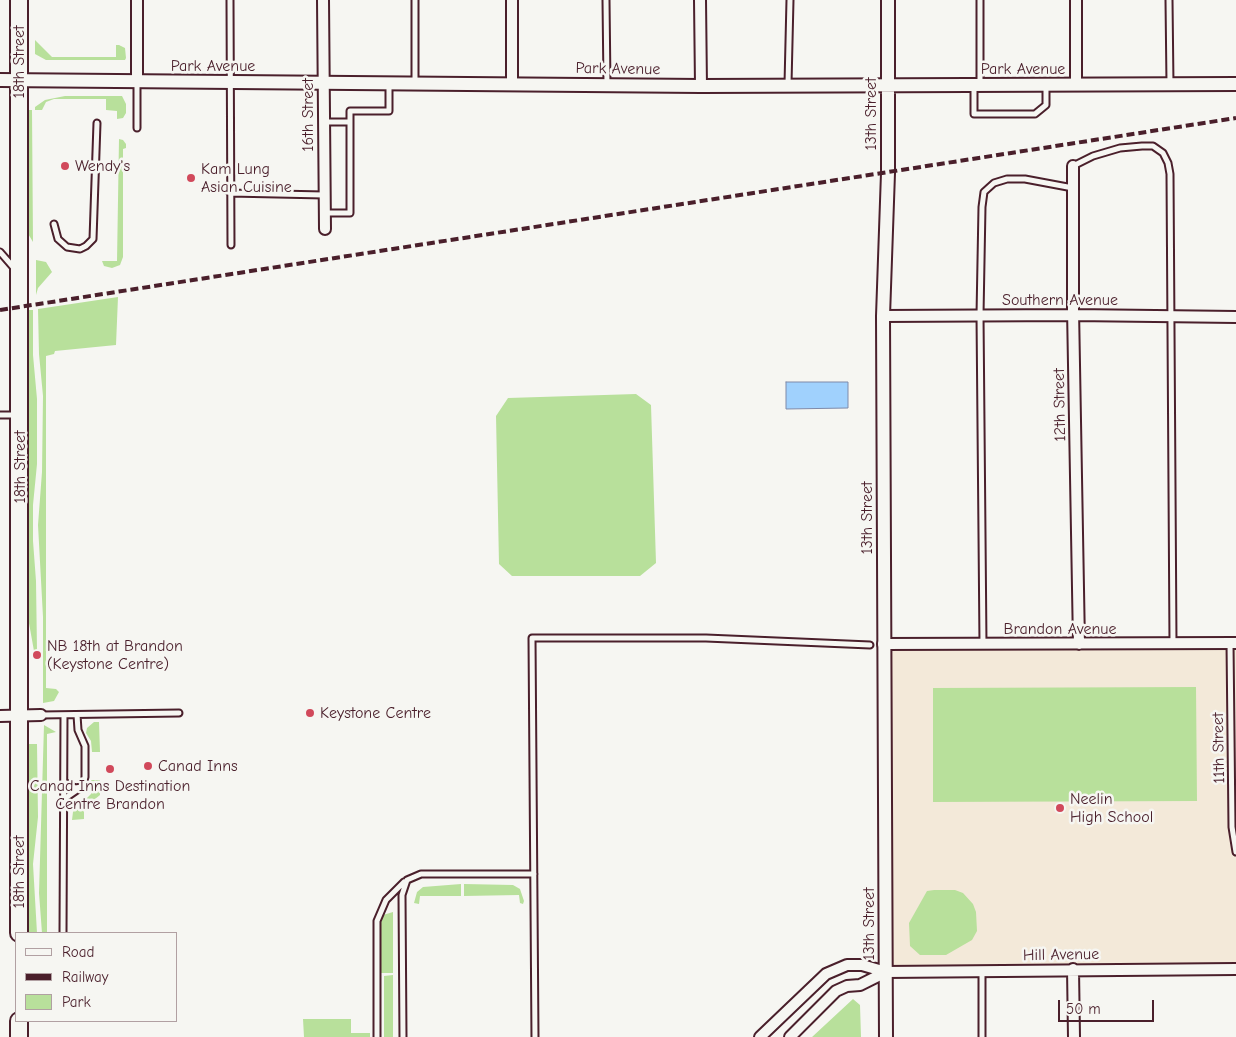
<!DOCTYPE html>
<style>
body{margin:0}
#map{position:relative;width:1236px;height:1037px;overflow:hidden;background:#f6f6f2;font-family:"Comic Neue",sans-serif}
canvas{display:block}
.legend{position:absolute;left:15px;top:932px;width:162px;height:90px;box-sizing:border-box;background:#f6f6f2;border:1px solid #b1a0a2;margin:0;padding:6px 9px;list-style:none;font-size:15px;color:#4a1f2b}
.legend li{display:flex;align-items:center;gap:10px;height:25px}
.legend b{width:25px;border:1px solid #b1a0a2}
.scale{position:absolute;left:1058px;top:1000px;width:96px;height:22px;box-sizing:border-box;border:2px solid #4a1f2b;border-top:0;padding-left:6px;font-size:15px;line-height:18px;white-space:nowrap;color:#4a1f2b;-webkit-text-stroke:4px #f6f6f2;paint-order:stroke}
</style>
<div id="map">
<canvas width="1236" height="1037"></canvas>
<ul class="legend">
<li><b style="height:6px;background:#f6f6f2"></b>Road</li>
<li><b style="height:6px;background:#4a1f2b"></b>Railway</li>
<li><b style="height:14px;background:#b8e09b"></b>Park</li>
</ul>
<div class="scale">50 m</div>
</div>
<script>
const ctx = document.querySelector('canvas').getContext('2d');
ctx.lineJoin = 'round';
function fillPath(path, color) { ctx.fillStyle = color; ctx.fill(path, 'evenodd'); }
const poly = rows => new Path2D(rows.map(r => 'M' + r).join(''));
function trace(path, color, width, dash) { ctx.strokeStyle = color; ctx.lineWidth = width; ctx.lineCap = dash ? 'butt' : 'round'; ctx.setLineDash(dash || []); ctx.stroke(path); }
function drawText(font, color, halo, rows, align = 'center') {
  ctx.font = font + ' "Comic Neue",sans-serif'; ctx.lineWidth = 5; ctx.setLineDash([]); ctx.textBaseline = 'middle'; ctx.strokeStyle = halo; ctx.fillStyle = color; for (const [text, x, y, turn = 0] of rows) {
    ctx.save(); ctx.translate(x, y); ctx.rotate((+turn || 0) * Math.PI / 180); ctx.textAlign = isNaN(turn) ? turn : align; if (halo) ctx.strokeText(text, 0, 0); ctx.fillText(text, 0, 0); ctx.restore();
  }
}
const built = poly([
 [1236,643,1236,974,886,972,883,644]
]);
const green = poly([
 [35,40,52,57,116,57,116,45,119,45,125,48,126,58,125,60,46,60,35,54],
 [65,96,122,96,126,104,126,113,123,118,117,119,117,111,106,110,106,99,54,99,46,102,42,110,35,110,35,107,45,100],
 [28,110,32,110,33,242,27,232],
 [119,139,123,140,126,144,126,148,123,149,123,257,120,265,112,268,104,266,102,261,117,261],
 [36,260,46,262,52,272,38,288,36,295],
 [118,297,116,345,55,351,54,354,46,356,46,688,56,689,59,692,54,701,43,703,43,617,38,525,42,472,43,396,39,354,38,309],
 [28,310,33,310,33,355,37,399,37,464,33,505,33,541,36,581,37,651,34,651,27,612],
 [636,394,651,405,656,563,640,576,512,576,499,564,496,416,508,398],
 [1196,687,1197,801,933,802,933,688],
 [94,722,99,722,100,752,92,752,91,741,86,733,87,728],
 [44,725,56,732,47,734,47,933,42,933,39,893],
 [27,744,37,744,38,817,33,864,37,933,27,933],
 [91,780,100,780,100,795,84,808,84,819,72,820,73,812,91,794],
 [461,884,461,896,420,896,419,904,414,903,417,892,423,887],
 [464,884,513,885,520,889,524,901,523,904,520,903,519,895,464,896],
 [934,890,955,890,963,893,973,904,976,912,977,931,972,940,946,955,920,955,910,946,909,923,927,891],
 [393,912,393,973,379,973,378,924,383,915],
 [393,975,393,1037,384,1037,384,976],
 [853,999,860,1005,861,1037,812,1037],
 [303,1019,351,1019,351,1033,370,1033,370,1037,304,1037]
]);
const water = poly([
 [786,382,848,382,848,408,786,409,786,382]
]);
const service = poly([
 [230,0,231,245],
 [606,0,607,84],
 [1169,0,1170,84],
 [137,82,137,128],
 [415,83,415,0],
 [788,84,790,0],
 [980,84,980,0],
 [974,86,974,114,1035,114,1046,105,1046,86],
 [324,122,350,122],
 [1073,166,1093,156,1120,148,1142,146,1153,146,1163,153,1168,163,1170,174,1173,643],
 [230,193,324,195],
 [325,213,350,213,350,111,389,111,389,84],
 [54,224,58,239,67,247,80,249,86,246,93,239,97,123],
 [0,252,14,268],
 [0,415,17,415],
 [1230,643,1232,827,1236,852],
 [983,644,980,315,982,207,984,192,994,183,1007,179,1025,179,1073,188],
 [41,715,179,713],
 [64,782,75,788,82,787,85,777,85,746,78,730,77,715],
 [64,799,80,788],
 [63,933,64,715],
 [982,971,982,1037],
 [377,1037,377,921,386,900,404,882],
 [403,1037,402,895,407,880,421,874,534,874],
 [535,1037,532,638,706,638,870,645]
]);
const minor = poly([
 [323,0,325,229],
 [512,0,512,84],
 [700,0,701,86],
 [1076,0,1076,85],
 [137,82,137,0],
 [1073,166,1073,309,1079,644],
 [883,316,1074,315,1236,317],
 [883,644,1236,643],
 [0,716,41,715],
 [1073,969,1074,1037],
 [760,1037,826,974,847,965,862,965,886,972,1236,969],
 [790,1037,836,991,847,986,860,985,886,972]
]);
const tertiary = poly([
 [0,80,701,86,1236,84],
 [886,1037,883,316,888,173,888,0]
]);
const primary = poly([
 [19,0,19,933],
 [19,1037,19,1021]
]);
const rail = poly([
 [0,310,1236,118]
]);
const markers = [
 [65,166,5,"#d1495b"],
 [191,178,5,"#d1495b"],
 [37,655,5,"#d1495b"],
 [310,713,5,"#d1495b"],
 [148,766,5,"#d1495b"],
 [110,769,5,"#d1495b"],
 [1060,808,5,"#d1495b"]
];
const streetNames = [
 ["18th Street",19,62,-90],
 ["Park Avenue",213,66],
 ["Park Avenue",618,69,1],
 ["Park Avenue",1023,69],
 ["13th Street",871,114,-90],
 ["16th Street",308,115,-90],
 ["Southern Avenue",1060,300],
 ["12th Street",1060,405,-91],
 ["18th Street",20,467,-90],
 ["13th Street",867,518,-90],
 ["Brandon Avenue",1060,629],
 ["11th Street",1219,748,-91],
 ["18th Street",19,872,-90],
 ["13th Street",869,924,-90],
 ["Hill Avenue",1061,955,-1]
];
const poiNames = [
 ["Wendy's",75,166],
 ["Kam Lung",201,169],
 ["Asian Cuisine",201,187],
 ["NB 18th at Brandon",47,646],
 ["(Keystone Centre)",47,664],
 ["Keystone Centre",320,713],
 ["Canad Inns",158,766],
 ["Canad Inns Destination",110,786,"center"],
 ["Centre Brandon",110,804,"center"],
 ["Neelin",1070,799],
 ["High School",1070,817]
];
fillPath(built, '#f3e9d9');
fillPath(green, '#b8e09b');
fillPath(water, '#a0d1fd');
trace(water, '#7e8aa9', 1);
trace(service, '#4a1f2b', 9);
trace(minor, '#4a1f2b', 14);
trace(tertiary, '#4a1f2b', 16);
trace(primary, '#4a1f2b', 20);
trace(service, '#f6f6f2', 5);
trace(minor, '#f6f6f2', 10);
trace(tertiary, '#f6f6f2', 12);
trace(primary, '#f6f6f2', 16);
trace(rail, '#4a1f2b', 4, [8, 4]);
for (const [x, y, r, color] of markers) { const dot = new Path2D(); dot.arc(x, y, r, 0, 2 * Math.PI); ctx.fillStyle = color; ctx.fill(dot); trace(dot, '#f6f6f2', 2); }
drawText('16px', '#4a1f2b', '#f6f6f2', streetNames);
drawText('16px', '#4a1f2b', '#f6f6f2', poiNames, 'left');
</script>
